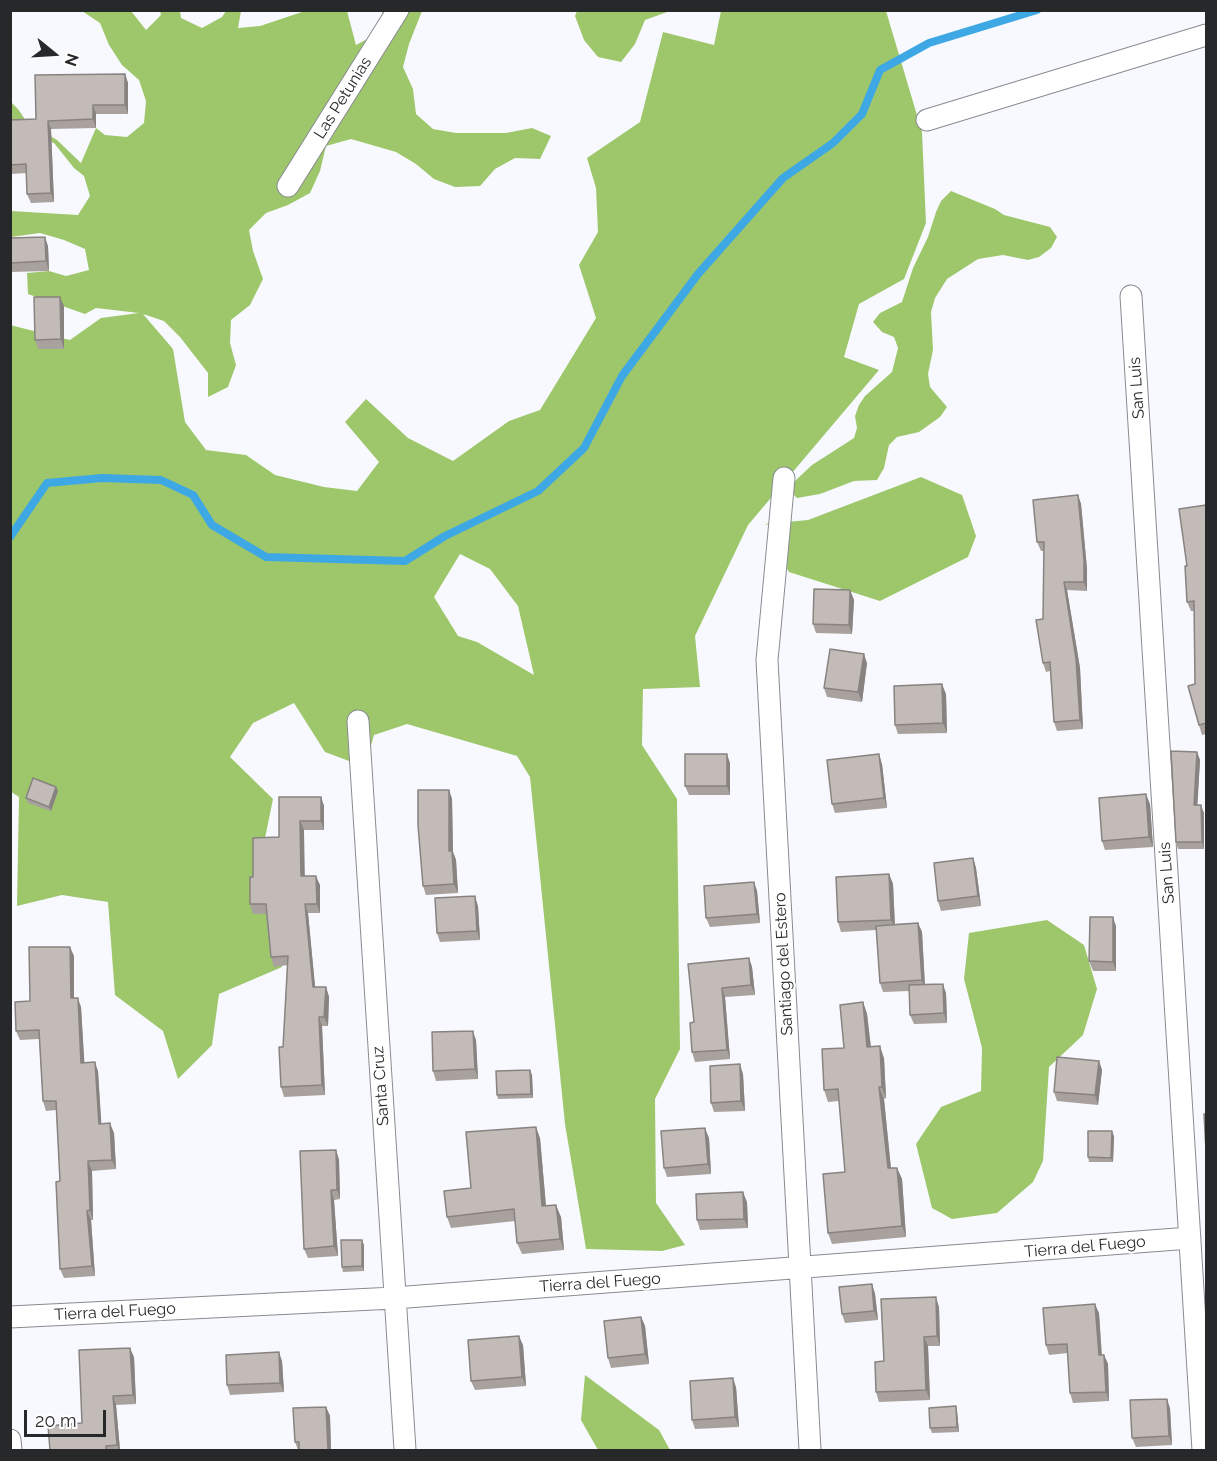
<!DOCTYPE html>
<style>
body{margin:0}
#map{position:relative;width:1217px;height:1461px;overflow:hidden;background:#f7f9ff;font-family:Raleway,sans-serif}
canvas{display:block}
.frame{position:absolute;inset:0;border:12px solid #27282a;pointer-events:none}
.north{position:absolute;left:24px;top:24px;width:60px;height:60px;-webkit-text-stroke:4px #fff;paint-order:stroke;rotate:108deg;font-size:16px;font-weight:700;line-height:24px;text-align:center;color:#27282a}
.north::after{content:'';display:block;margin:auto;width:21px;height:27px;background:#27282a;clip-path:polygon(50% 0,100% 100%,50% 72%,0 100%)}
.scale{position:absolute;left:24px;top:1410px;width:82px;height:27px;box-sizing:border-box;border:3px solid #27282a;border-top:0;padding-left:8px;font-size:18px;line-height:21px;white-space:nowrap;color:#27282a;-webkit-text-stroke:4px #fff;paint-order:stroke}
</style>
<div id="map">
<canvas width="1217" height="1461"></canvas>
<div class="frame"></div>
<div class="north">N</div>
<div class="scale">20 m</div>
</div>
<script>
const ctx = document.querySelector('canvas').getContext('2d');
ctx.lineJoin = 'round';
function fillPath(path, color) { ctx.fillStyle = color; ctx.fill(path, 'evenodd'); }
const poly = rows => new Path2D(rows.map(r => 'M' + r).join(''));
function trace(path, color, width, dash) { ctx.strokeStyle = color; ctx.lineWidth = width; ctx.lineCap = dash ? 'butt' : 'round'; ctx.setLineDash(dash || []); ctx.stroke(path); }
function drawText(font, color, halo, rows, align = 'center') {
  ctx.font = font + ' Raleway,sans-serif'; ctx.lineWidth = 4.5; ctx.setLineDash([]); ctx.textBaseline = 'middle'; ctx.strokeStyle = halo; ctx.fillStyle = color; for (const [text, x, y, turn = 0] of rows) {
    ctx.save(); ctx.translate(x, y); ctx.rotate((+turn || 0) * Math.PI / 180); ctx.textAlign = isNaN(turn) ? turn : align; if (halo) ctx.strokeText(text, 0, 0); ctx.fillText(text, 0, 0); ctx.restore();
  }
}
const forest = poly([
 [82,11,131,11,146,30,161,15,160,11,180,11,181,18,202,28,222,17,226,11,241,11,238,28,260,26,305,11,347,11,356,45,375,35,383,11,422,11,409,44,403,67,413,89,416,114,433,129,456,133,506,133,532,128,551,136,540,159,515,158,495,169,480,186,455,187,434,179,416,164,396,152,351,139,326,146,320,171,310,193,288,205,266,213,249,230,253,251,263,279,250,305,231,320,230,343,236,365,228,387,208,397,208,373,180,337,164,321,143,314,173,349,185,422,206,450,246,455,275,475,324,487,357,491,379,462,345,422,366,399,408,438,453,461,509,421,540,410,596,318,579,265,598,232,596,188,587,158,640,122,663,32,714,45,721,11,886,11,922,132,926,223,904,279,859,304,844,357,879,370,748,525,695,636,700,687,643,689,642,745,677,799,680,1049,655,1099,656,1203,685,1245,662,1251,586,1249,565,1124,530,777,517,756,407,724,374,735,365,767,325,752,294,703,253,723,230,757,273,799,262,853,275,902,282,967,219,994,212,1045,178,1079,163,1031,115,995,108,902,62,895,17,906,19,797,10,791,10,325,70,340,101,318,139,313,96,308,85,314,28,294,27,273,49,271,66,276,89,270,85,249,64,240,40,233,11,237,11,211,78,215,90,196,84,176,74,168,54,143,11,129,11,102,18,109,30,127,37,128,57,140,81,163,96,128,105,135,127,137,144,123,146,101,139,80,122,65,109,45,100,23],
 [460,554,490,569,518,606,534,675,477,642,458,636,434,597],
 [577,11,577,10,670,11,645,20,635,44,621,62,598,57,584,40,575,16],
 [951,191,995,209,1004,215,1050,227,1057,237,1051,248,1039,257,1028,260,1003,255,978,259,947,279,935,298,931,312,933,350,928,374,930,387,947,407,940,417,919,432,897,437,889,445,884,468,877,480,854,481,820,494,797,498,789,490,796,480,812,465,854,438,857,428,855,416,859,405,865,396,892,372,898,348,894,337,882,332,873,322,880,313,902,302,913,268,928,237,936,212,941,201],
 [921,477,962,495,976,536,968,557,880,601,789,572,777,551,784,529,765,524,808,520],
 [1047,920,1084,945,1097,989,1083,1035,1049,1067,1043,1161,1033,1182,997,1213,952,1219,932,1208,916,1144,941,1107,981,1091,982,1048,964,979,969,933],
 [585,1375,659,1430,670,1450,598,1450,581,1420]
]);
const stream = poly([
 [10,537,47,483,102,478,161,480,193,495,212,525,266,557,405,561,445,536,538,491,584,448,622,376,698,274,783,178,833,143,862,114,880,70,929,43,1037,10]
]);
const minor = poly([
 [927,120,1206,35],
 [288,186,398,10],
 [1131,296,1203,1450],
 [784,478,767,660,810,1450],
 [358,721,405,1450],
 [10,1317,394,1298,1190,1238],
 [10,1440,11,1450]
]);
const wall = poly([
 [125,74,128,83,128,114,96,114,96,128,51,129,54,202,31,203,27,194,27,173,10,174,10,120,36,119],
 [10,238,48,246,49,271,10,272],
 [64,306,64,349,38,349,35,340],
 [1078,495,1081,504,1087,569,1087,591,1067,590,1080,668,1083,729,1057,731,1054,722,1050,671,1046,672,1043,663,1044,551,1041,551,1037,542],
 [1206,505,1206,734,1202,735,1199,725,1195,684,1194,611,1191,611,1187,602,1187,566],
 [850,590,854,600,852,634,816,633,813,624],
 [867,663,862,702,827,697,824,688],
 [946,694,947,733,898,734,895,725],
 [1197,752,1200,760,1197,805,1204,813,1204,849,1178,849,1176,842],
 [730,763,730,795,689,795,685,786],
 [882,764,887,808,835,813,832,804],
 [449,790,452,799,453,852,456,860,458,893,426,895,423,886],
 [58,791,51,811,28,803,26,798],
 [321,797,324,806,324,830,304,830,304,876,320,885,320,913,308,913,315,987,326,987,329,997,328,1026,322,1026,325,1095,284,1097,281,1087,288,965,274,967,271,957,266,914,253,914,250,904,253,877,279,837],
 [1150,804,1153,847,1105,850,1102,841],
 [973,858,976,868,981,906,941,911,938,901],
 [889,874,893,884,895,924,918,923,922,932,925,984,946,993,947,1023,914,1024,910,1015,909,991,883,992,880,983,876,930,841,932,838,922],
 [754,882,757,891,760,923,710,927,706,918],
 [478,906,480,940,440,942,437,933],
 [1116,926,1116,971,1093,971,1089,961],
 [74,956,74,998,81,1007,84,1062,98,1071,101,1124,114,1133,116,1169,92,1171,93,1220,91,1220,95,1276,64,1278,60,1269,60,1181,56,1110,46,1111,43,1101,39,1039,20,1040,16,1031,30,1001],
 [749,958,752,967,755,995,725,997,730,1059,695,1062,692,1052,694,1022,688,964],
 [863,1002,867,1014,871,1047,884,1058,886,1098,884,1099,891,1168,897,1168,902,1179,906,1237,832,1244,828,1233,845,1172,839,1101,828,1102,824,1090,844,1048],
 [476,1040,478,1079,436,1081,433,1071],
 [1099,1061,1102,1070,1098,1105,1057,1101,1054,1092],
 [530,1070,532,1075,533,1098,498,1099,497,1095],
 [743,1074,745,1111,714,1112,711,1103],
 [1114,1136,1113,1162,1089,1162,1088,1157],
 [540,1138,546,1206,561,1217,564,1250,522,1254,517,1243,515,1221,451,1228,447,1217,471,1188],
 [709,1138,711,1174,667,1177,664,1168],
 [336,1150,339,1160,340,1199,334,1200,338,1256,308,1258,304,1249],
 [747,1202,748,1228,700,1230,697,1220],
 [364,1245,364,1271,343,1272,342,1267],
 [872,1284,875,1294,878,1320,845,1323,842,1314],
 [939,1307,940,1346,928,1346,930,1400,879,1402,876,1392,884,1361],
 [1099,1313,1102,1355,1104,1355,1108,1364,1109,1401,1073,1403,1070,1393,1068,1353,1049,1355,1046,1345],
 [641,1317,645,1326,649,1364,611,1368,608,1358],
 [523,1345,526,1386,475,1390,471,1381],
 [134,1357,136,1404,116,1405,120,1450,50,1450,82,1423],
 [282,1361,284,1392,230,1395,227,1385],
 [736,1387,739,1427,695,1429,692,1420],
 [326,1407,330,1416,331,1450,298,1450,295,1442],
 [1170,1408,1172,1445,1136,1447,1132,1438],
 [957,1411,959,1432,932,1433,930,1428]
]);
const shadedWall = poly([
 [125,74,128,83,128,114,125,105],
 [93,105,96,114,96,128,93,119],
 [48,121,51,129,54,202,51,193],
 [45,237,48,246,49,271,46,261],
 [60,297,64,306,64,349,61,339],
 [1078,495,1081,504,1087,569,1087,591,1084,582],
 [1064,582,1067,590,1080,668,1083,729,1080,720],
 [850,590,854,600,852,634,849,625],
 [864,654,867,663,862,702,858,692],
 [942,684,946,694,947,733,943,723],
 [1197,752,1200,760,1197,813,1194,805],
 [727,754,730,763,730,795,727,786],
 [879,754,882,764,887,808,884,798],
 [56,787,58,791,51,811,49,807],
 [449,790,452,799,453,852,456,860,458,893,454,884,449,851],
 [1146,794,1150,804,1153,847,1149,837],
 [321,797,324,806,324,830,321,821],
 [1201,805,1204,813,1204,849,1202,842],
 [300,821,304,830,305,885,301,876],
 [973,858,976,868,981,906,978,896],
 [889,874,893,884,895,929,891,920],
 [316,876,320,885,320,913,317,904],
 [754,882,757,891,760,923,757,914],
 [475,896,478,906,480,940,477,931],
 [305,904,308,913,316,996,313,987],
 [1113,917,1116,926,1116,971,1113,962],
 [918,923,922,932,925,990,922,980],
 [70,947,74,956,74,1008,71,998],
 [749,958,752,967,755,995,751,985],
 [943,984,946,993,947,1023,944,1013],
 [326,987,329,997,328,1026,324,1017],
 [722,988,725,997,730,1059,727,1050],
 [78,998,81,1007,85,1072,81,1063],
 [863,1002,867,1014,872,1058,867,1047],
 [319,1017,322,1026,325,1095,322,1085],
 [473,1031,476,1040,478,1079,475,1069],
 [880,1046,884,1058,886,1098,882,1087],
 [1099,1061,1102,1070,1098,1105,1095,1095],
 [95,1062,98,1071,102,1133,99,1124],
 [740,1064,743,1074,745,1111,741,1101],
 [530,1070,532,1075,533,1098,531,1094],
 [879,1087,884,1099,892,1180,888,1168],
 [110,1123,114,1133,116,1169,112,1160],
 [536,1127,540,1138,547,1218,542,1206],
 [705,1128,709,1138,711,1174,708,1164],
 [1112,1131,1114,1136,1113,1162,1111,1158],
 [336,1150,339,1160,340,1199,337,1190],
 [88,1161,92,1171,93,1220,90,1210],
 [897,1168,902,1179,906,1237,902,1226],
 [331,1190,334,1200,338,1256,334,1246],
 [743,1192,747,1202,748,1228,744,1219],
 [556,1205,561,1217,564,1250,560,1239],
 [87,1211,91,1220,95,1276,92,1266],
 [362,1240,364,1245,364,1271,362,1266],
 [872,1284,875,1294,878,1320,874,1311],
 [936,1297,939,1307,940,1346,937,1336],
 [1095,1304,1099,1313,1102,1364,1099,1355],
 [641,1317,645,1326,649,1364,645,1354],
 [519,1336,523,1345,526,1386,522,1377],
 [924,1337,928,1346,930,1400,926,1390],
 [130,1348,134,1357,136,1404,133,1395],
 [279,1352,282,1361,284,1392,280,1383],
 [1104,1355,1108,1364,1109,1401,1106,1392],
 [733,1378,736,1387,739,1427,735,1417],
 [113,1396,116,1405,120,1450,119,1450,117,1445],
 [1167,1399,1170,1408,1172,1445,1169,1436],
 [956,1406,957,1411,959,1432,957,1427],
 [326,1407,330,1416,331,1450,328,1450]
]);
const building = poly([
 [125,74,125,105,93,105,93,119,48,121,51,193,27,194,26,164,10,165,10,120,36,119,35,75,125,74],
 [45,237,46,261,10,263,10,238,45,237],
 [34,297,60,297,61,339,35,340,34,297],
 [1078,495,1084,560,1084,582,1064,582,1076,659,1080,720,1054,722,1050,662,1043,663,1036,620,1043,619,1044,542,1037,542,1033,500,1078,495],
 [1206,505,1206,723,1199,725,1188,686,1195,684,1194,601,1187,602,1185,566,1187,566,1179,509,1206,505],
 [814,589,850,590,849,625,813,624,814,589],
 [830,649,864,654,858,692,824,688,830,649],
 [942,684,943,723,895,725,894,686,942,684],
 [1171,751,1197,752,1194,805,1201,805,1202,842,1176,842,1171,751],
 [685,754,727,754,727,786,685,786,685,754],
 [879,754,884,798,832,804,827,760,879,754],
 [33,778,56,787,49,807,26,798,33,778],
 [418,790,449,790,449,851,452,851,454,884,423,886,418,825,418,790],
 [1146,794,1149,837,1102,841,1099,798,1146,794],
 [279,797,321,797,321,821,300,821,301,876,316,876,317,904,305,904,313,987,326,987,324,1017,319,1017,322,1085,281,1087,279,1047,283,1047,288,956,271,957,266,904,250,904,250,877,253,877,253,838,279,837,279,797],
 [973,858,978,896,938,901,934,863,973,858],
 [889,874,891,920,838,922,836,877,889,874],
 [754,882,757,914,706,918,704,886,754,882],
 [475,896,477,931,437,933,435,898,475,896],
 [1090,917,1113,917,1113,962,1089,961,1090,917],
 [918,923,922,980,880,983,876,926,918,923],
 [29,947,70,947,71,998,78,998,81,1063,95,1062,99,1124,110,1123,112,1160,88,1161,90,1210,87,1211,92,1266,60,1269,56,1182,60,1181,56,1101,43,1101,39,1030,16,1031,15,1002,30,1001,29,947],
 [749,958,751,985,722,988,727,1050,692,1052,690,1023,694,1022,688,964,749,958],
 [943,984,944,1013,910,1015,909,985,943,984],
 [863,1002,867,1047,880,1046,882,1087,879,1087,888,1168,897,1168,902,1226,828,1233,823,1174,845,1172,838,1089,824,1090,822,1049,844,1048,840,1005,863,1002],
 [473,1031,475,1069,433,1071,432,1032,473,1031],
 [1057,1057,1099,1061,1095,1095,1054,1092,1057,1057],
 [740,1064,741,1101,711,1103,710,1066,740,1064],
 [530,1070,531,1094,497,1095,496,1071,530,1070],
 [1204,1114,1206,1114,1206,1160,1206,1151,1204,1114],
 [536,1127,542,1206,556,1205,560,1239,517,1243,514,1209,447,1217,444,1191,471,1188,466,1132,536,1127],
 [705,1128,708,1164,664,1168,661,1131,705,1128],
 [1088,1131,1112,1131,1111,1158,1088,1157,1088,1131],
 [336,1150,337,1190,331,1190,334,1246,304,1249,300,1151,336,1150],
 [743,1192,744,1219,697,1220,696,1194,743,1192],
 [341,1240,362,1240,362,1266,342,1267,341,1240],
 [872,1284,874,1311,842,1314,839,1287,872,1284],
 [936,1297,937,1336,924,1337,926,1390,876,1392,875,1362,884,1361,881,1299,936,1297],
 [1095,1304,1099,1355,1104,1355,1106,1392,1070,1393,1067,1344,1046,1345,1043,1308,1095,1304],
 [641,1317,645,1354,608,1358,604,1321,641,1317],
 [519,1336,522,1377,471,1381,468,1340,519,1336],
 [130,1348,133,1395,113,1396,117,1445,106,1446,106,1450,50,1450,48,1426,82,1423,79,1350,130,1348],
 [279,1352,280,1383,227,1385,226,1355,279,1352],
 [733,1378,735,1417,692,1420,690,1381,733,1378],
 [1167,1399,1169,1436,1132,1438,1130,1400,1167,1399],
 [956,1406,957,1427,930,1428,929,1408,956,1406],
 [326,1407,328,1450,299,1450,299,1442,295,1442,293,1408,326,1407]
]);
const streetNames = [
 ["Las Petunias",343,98,-58],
 ["San Luis",1137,388,-94],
 ["San Luis",1167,873,-94],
 ["Santiago del Estero",784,964,-93],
 ["Santa Cruz",381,1086,-94],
 ["Tierra del Fuego",1085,1247,-5],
 ["Tierra del Fuego",600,1283,-4],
 ["Tierra del Fuego",115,1312,-3]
];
fillPath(forest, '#9ec76b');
trace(stream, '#3ea8e4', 8);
trace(minor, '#888b91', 23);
trace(minor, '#fff', 21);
fillPath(wall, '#a8a19d');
fillPath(shadedWall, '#888380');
fillPath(building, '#c3bbb7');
trace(building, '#888380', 1.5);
drawText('16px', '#27282a', '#fff', streetNames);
</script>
